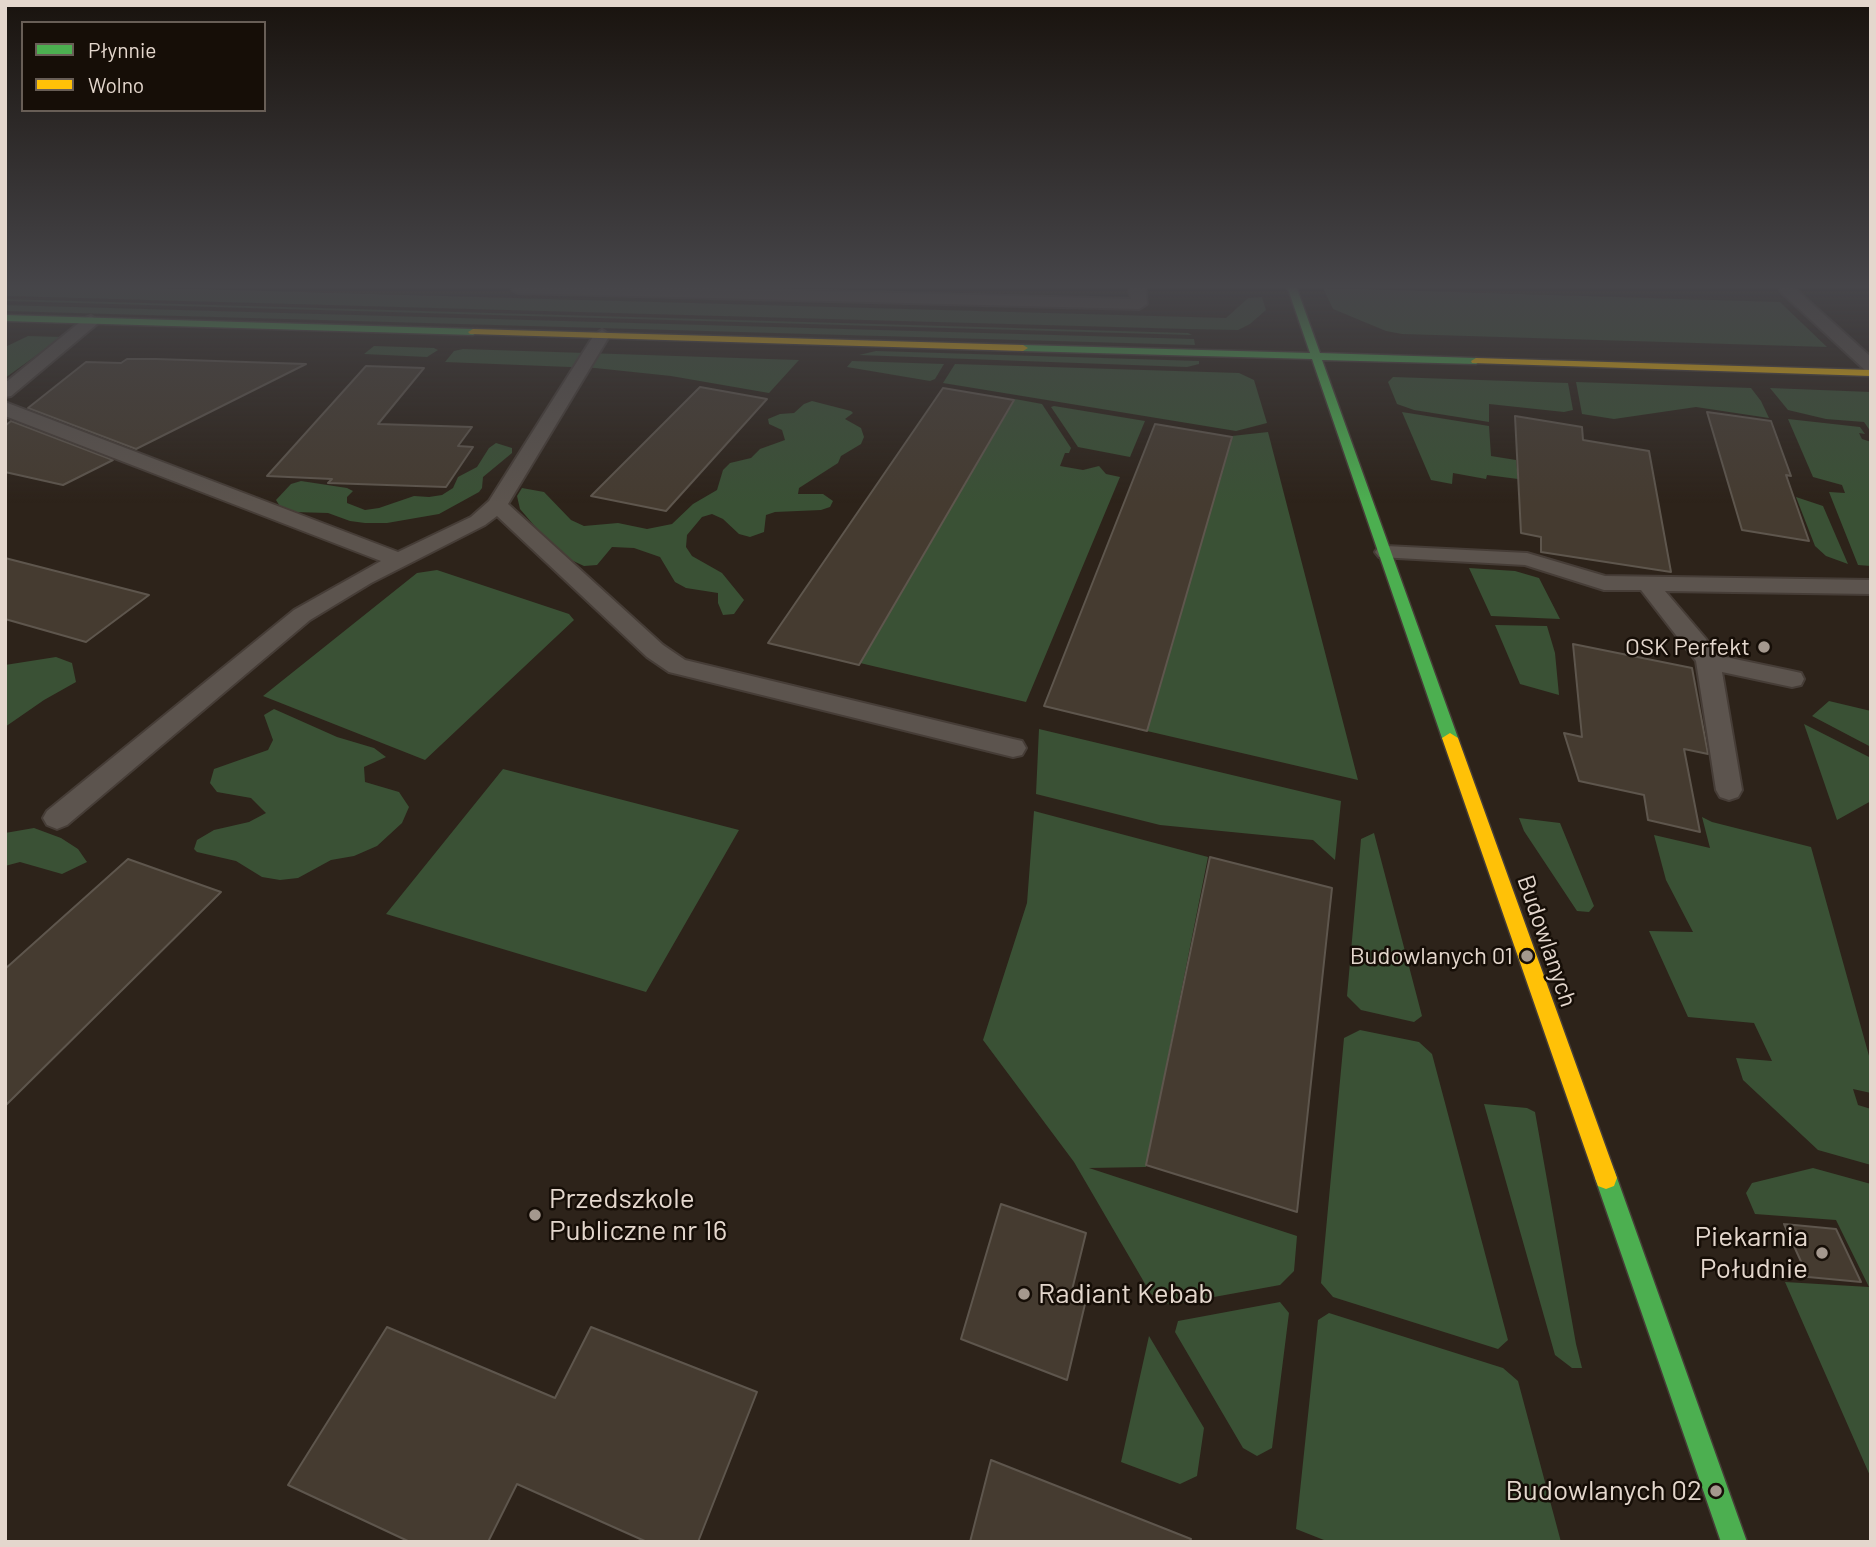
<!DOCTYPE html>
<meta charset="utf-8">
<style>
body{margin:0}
#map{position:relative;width:1876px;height:1547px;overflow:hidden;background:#2d231a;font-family:Barlow,sans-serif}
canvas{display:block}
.frame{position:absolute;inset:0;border:7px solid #e4d7cd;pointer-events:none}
.legend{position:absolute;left:21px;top:21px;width:245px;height:91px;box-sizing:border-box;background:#160e07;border:2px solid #685e56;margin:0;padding:9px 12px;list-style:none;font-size:21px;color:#e4d7cd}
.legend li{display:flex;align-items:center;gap:14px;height:35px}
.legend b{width:35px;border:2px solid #685e56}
</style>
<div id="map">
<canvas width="1876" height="1547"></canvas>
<div class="frame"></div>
<ul class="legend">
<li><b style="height:9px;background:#4caf50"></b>Płynnie</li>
<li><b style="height:9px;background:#ffc107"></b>Wolno</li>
</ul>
</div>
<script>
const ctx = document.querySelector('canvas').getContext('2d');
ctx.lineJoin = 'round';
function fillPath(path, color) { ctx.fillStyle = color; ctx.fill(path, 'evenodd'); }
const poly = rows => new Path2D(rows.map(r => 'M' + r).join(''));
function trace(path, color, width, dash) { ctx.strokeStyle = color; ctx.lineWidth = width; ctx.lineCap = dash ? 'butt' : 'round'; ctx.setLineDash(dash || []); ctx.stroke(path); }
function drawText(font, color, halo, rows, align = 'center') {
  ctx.font = font + ' Barlow,sans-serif'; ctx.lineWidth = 5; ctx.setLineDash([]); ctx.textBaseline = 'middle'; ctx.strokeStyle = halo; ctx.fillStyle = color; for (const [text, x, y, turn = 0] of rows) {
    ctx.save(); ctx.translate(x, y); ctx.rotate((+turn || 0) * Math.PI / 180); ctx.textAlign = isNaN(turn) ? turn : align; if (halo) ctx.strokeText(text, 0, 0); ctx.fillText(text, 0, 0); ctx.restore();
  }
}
const green = poly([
 [5,286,87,286,1226,318,1248,298,1262,297,1266,310,1250,324,1238,330,1187,329,5,296],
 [1323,288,1780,302,1827,347,1402,334,1386,331,1333,309],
 [5,299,1188,333,1192,335,5,301],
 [5,305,1194,339,1195,345,5,311],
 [28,336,62,337,5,378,5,347],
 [374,346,434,348,438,350,427,357,364,354],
 [463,349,799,360,769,393,671,376,595,368,445,362,454,351],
 [876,351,1199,361,1199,364,1187,367,859,355],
 [852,361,944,364,935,379,930,381,847,367],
 [955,364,1239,373,1254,380,1267,423,1236,431,943,383],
 [1393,377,1568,383,1573,410,1564,412,1489,404,1489,422,1414,410,1397,404,1388,382],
 [1576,382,1751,388,1761,401,1769,418,1696,407,1614,419,1582,414],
 [1770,388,1871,392,1871,432,1864,422,1826,419,1788,410],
 [1015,399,1042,404,1071,448,1069,453,1065,453,1060,466,1083,470,1099,466,1106,474,1120,477,1026,702,860,663],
 [812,401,851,411,853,413,845,419,861,428,864,437,861,444,841,456,838,463,799,488,798,494,823,494,833,501,830,507,821,510,775,512,766,515,764,532,750,537,739,534,723,519,712,514,702,517,687,535,686,547,692,556,722,573,744,600,734,614,723,615,718,603,718,593,686,588,675,582,660,557,634,548,612,547,597,565,584,566,571,560,544,537,520,509,517,496,522,488,544,492,571,520,584,526,618,523,647,529,672,524,693,504,717,490,723,470,730,463,751,458,760,449,785,440,782,430,769,424,768,419,780,414,794,413,804,404],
 [1054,406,1145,421,1130,457,1078,447,1051,407],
 [1402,412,1489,426,1491,456,1516,460,1518,479,1487,475,1486,479,1453,473,1452,484,1431,480],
 [1788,419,1860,427,1865,434,1859,433,1862,439,1871,442,1871,566,1858,565,1829,492,1845,493,1842,485,1813,477],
 [1268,432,1358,780,1147,731,1232,436],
 [496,443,512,448,512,453,483,477,482,488,479,492,439,514,387,523,365,523,350,521,328,513,294,512,281,508,276,500,291,484,301,481,347,488,353,491,347,497,347,503,365,510,379,508,414,496,429,497,442,495,453,488,458,477,477,467,489,448],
 [1796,497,1823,506,1848,564,1826,556,1815,546],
 [1469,568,1515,571,1539,578,1560,619,1491,616],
 [437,570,569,614,574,620,425,760,263,696,417,573],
 [1495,625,1547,626,1555,653,1559,695,1520,684],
 [56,657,72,663,76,682,44,700,5,727,5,665],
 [1829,701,1871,711,1871,747,1812,716],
 [274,709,337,737,374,748,386,757,364,767,365,782,399,792,409,807,402,823,377,846,354,856,331,860,298,878,280,880,262,877,236,861,197,852,194,849,197,840,214,830,249,822,266,813,251,798,217,792,210,783,214,769,268,750,273,740,264,715],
 [1804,724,1871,758,1871,801,1837,820],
 [1039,729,1341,801,1335,860,1313,840,1160,825,1036,794],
 [503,769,739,830,646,992,386,914],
 [1034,811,1208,857,1146,1167,1089,1168,1297,1236,1294,1271,1280,1285,1170,1305,1151,1294,1074,1162,983,1040,1027,903],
 [1702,817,1712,822,1811,847,1871,1063,1871,1093,1853,1089,1858,1105,1871,1109,1871,1165,1818,1150,1743,1080,1736,1058,1772,1061,1754,1023,1688,1017,1649,931,1693,932,1666,880,1654,835,1710,848],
 [1519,818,1560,823,1594,906,1589,912,1577,911,1524,831],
 [34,828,61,838,78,849,87,862,62,874,20,862,5,866,5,833],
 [1374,833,1422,1016,1414,1022,1361,1010,1347,996,1361,839],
 [1360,1030,1419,1042,1432,1054,1508,1340,1498,1349,1333,1297,1321,1283,1344,1038],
 [1484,1104,1527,1108,1535,1112,1576,1344,1582,1368,1572,1368,1555,1355],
 [1813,1168,1871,1184,1871,1478,1785,1282,1869,1287,1836,1220,1755,1214,1746,1193,1752,1183],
 [1280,1302,1289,1313,1272,1448,1257,1456,1243,1448,1175,1332,1178,1321],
 [1329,1313,1503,1368,1518,1381,1561,1542,1329,1542,1296,1529,1318,1320],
 [1149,1336,1204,1428,1197,1476,1180,1484,1121,1462]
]);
const building = poly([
 [127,359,156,359,306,364,136,449,28,408,86,362,121,363,127,359],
 [366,366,424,368,378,424,472,427,458,446,473,447,446,487,328,483,332,479,267,476,366,366],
 [700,387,767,399,666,511,591,496,700,387],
 [943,388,1014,400,859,665,768,643,943,388],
 [1707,412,1771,421,1791,476,1786,475,1809,541,1742,530,1707,412],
 [1515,416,1582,427,1583,440,1649,451,1671,572,1541,552,1541,537,1521,533,1515,416],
 [11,421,113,460,63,485,5,472,5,426,11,421],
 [1155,424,1232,437,1147,731,1044,706,1155,424],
 [5,558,149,595,86,642,5,619,5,558],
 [1573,644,1692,668,1708,754,1684,749,1700,832,1648,820,1644,795,1579,781,1564,733,1582,737,1573,644],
 [1210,857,1332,888,1297,1212,1146,1165,1210,857],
 [128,859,221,892,5,1106,5,969,128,859],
 [1001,1204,1086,1233,1070,1298,1085,1304,1067,1380,961,1339,1001,1204],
 [1784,1224,1836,1229,1861,1282,1808,1277,1784,1224],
 [387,1327,555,1398,591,1327,757,1392,698,1542,647,1542,517,1484,488,1542,410,1542,288,1485,387,1327],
 [991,1460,1191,1539,1190,1542,970,1542,991,1460]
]);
const lane = poly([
 [512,286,626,286,1131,299,1129,286,1145,286,1147,304,1139,309,518,293,513,291,512,286],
 [1780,286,1792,286,1871,357,1871,371,1865,370,1781,292,1780,286],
 [91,316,99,321,97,324,11,396,5,397,5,383,85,318,91,316],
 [602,330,610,335,508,504,663,645,685,660,1013,739,1022,741,1026,748,1022,755,1013,757,669,672,647,657,497,516,485,525,371,583,310,620,67,825,57,829,47,825,43,818,47,811,294,610,381,561,5,416,5,402,398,552,471,517,489,501,594,335,602,330],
 [1386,546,1527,553,1605,576,1871,580,1871,594,1665,591,1706,639,1716,655,1792,671,1801,673,1804,679,1801,685,1792,687,1722,672,1742,790,1738,797,1729,800,1720,797,1716,790,1696,661,1641,590,1604,590,1525,565,1379,557,1375,552,1379,547,1386,546]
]);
const fast = poly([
 [1287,286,1296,286,1320,353,1476,358,1481,361,1476,364,1322,360,1458,738,1455,742,1445,742,1442,738,1312,359,1023,351,1018,348,1023,345,1310,353,1287,286],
 [5,315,473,329,478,332,473,335,5,321,5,315],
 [1606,1167,1614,1170,1617,1178,1747,1542,1721,1542,1595,1178,1598,1170,1606,1167]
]);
const slow = poly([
 [473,329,1023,345,1028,348,1023,351,470,334,468,332,473,329],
 [1476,358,1871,370,1871,376,1472,363,1471,361,1476,358],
 [1450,733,1458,738,1617,1178,1614,1186,1606,1189,1598,1186,1595,1178,1442,738,1450,733]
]);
const markers = [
 [1764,647,7,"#a4988e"],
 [1527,956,7,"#a4988e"],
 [535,1215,7,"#a4988e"],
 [1822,1253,7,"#a4988e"],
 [1024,1294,7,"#a4988e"],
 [1716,1491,7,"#a4988e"]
];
const poiNames = [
 ["OSK Perfekt",1750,647],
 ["Budowlanych 01",1513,956]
];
const streetNames = [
 ["Budowlanych",1547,941,71]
];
const nearPoinames = [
 ["Przedszkole",549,1199],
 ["Publiczne nr 16",549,1231],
 ["Piekarnia",1808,1237,"right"],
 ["Południe",1808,1269,"right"],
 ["Radiant Kebab",1038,1294],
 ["Budowlanych 02",1702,1491,"right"]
];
fillPath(green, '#3a5135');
fillPath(building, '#453b30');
trace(building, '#5e564d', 2);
trace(lane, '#463d37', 4);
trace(fast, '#463d37', 3);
trace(slow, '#463d37', 3);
fillPath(lane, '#5c544e');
fillPath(fast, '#4caf50');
fillPath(slow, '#ffc107');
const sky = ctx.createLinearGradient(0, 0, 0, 503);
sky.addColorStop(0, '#19130e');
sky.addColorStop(0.57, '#464549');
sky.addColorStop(1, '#46454900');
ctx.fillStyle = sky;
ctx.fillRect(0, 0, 1876, 503);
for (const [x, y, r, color] of markers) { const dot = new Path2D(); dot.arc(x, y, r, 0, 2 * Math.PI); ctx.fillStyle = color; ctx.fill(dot); trace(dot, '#160e07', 2.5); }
drawText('24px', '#e4d7cd', '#160e07', poiNames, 'right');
drawText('24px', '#e4d7cd', '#160e07', streetNames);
drawText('28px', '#e4d7cd', '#160e07', nearPoinames, 'left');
</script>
